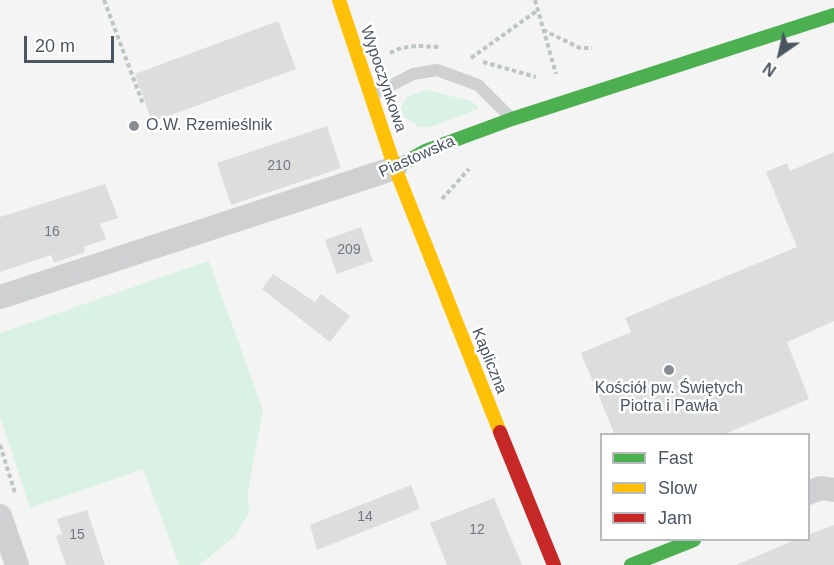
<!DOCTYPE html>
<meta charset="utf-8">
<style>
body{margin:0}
#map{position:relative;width:834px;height:565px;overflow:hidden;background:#f4f4f4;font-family:Arial,sans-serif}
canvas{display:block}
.legend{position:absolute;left:600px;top:433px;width:210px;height:108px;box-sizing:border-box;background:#fff;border:2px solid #b7bbc0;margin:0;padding:8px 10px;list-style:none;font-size:18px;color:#4a5661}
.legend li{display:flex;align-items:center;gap:12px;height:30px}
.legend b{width:30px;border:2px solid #b7bbc0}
.north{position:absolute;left:750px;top:24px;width:60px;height:60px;-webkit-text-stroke:4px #fff;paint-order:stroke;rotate:214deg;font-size:16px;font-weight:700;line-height:24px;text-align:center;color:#4a5661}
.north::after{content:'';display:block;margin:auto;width:21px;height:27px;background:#4a5661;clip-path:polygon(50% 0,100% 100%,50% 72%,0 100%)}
.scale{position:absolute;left:24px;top:36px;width:90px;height:27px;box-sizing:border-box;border:3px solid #4a5661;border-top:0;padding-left:8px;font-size:18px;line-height:21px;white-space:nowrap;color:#4a5661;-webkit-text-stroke:4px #fff;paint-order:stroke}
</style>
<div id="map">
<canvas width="834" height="565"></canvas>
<ul class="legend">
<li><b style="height:8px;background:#4caf50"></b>Fast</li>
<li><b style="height:8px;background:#ffc107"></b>Slow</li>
<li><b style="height:8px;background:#c62828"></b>Jam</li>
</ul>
<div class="north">N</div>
<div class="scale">20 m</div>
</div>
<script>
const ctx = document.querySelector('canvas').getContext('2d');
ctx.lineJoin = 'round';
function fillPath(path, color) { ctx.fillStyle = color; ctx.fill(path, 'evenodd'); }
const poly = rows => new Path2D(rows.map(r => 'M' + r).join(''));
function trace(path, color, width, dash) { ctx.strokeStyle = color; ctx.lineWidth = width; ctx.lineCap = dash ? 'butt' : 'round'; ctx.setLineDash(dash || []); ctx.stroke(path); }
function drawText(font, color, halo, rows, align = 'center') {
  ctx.font = font + ' Arial,sans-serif'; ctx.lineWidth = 5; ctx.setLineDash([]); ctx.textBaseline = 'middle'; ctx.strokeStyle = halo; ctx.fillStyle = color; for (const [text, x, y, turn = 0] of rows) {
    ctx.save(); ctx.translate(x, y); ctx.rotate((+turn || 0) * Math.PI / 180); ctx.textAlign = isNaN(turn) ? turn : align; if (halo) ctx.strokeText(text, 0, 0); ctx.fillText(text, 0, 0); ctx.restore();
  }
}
const green = poly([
 [426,90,471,101,478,106,478,109,430,127,419,127,404,117,401,107,407,97],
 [209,261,263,410,248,492,249,514,233,538,199,565,179,565,143,469,30,508,0,416,0,333]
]);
const building = poly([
 [278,21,296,69,152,122,135,74],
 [327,126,341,168,231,205,217,163],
 [834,152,834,321,787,342,809,399,722,435,615,435,581,353,631,332,625,318,797,247,766,172,787,163,790,171],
 [105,184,118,218,100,224,106,239,84,247,85,252,54,263,51,255,0,272,0,217],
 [361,227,373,261,337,274,325,240],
 [273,274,315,302,321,294,350,316,330,342,262,289],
 [411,485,420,509,317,550,310,525],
 [494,498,522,565,447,565,430,523],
 [87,510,105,565,66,565,56,536,62,534,57,519],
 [834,525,834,565,736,565,795,540,808,540,808,535]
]);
const path = poly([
 [104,0,143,104],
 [535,0,556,74],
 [543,30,580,48,592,48],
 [390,53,401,48,416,46,439,47],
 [471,58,538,10],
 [483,62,536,77],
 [442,199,469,169],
 [0,445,15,493]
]);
const lane = poly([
 [371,96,413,74,437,70,478,85,509,116]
]);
const street = poly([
 [0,297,395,168],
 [808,493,821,488,834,490],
 [0,516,17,565]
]);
const fast = poly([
 [395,168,425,151,512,119,834,15],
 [631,565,694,540]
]);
const slow = poly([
 [339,0,395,168,500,432]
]);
const jam = poly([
 [500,432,554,565]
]);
const markers = [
 [134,126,6,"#868d94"],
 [669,370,6,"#868d94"]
];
const numberNames = [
 ["210",279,166],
 ["16",52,232],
 ["209",349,250],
 ["14",365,517],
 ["12",477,530],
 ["15",77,535]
];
const streetNames = [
 ["Wypoczynkowa",383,79,71],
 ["Piastowska",417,157,-24],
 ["Kapliczna",489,361,68]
];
const poiNames = [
 ["O.W. Rzemieślnik",146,126],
 ["Kościół pw. Świętych",669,389,"center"],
 ["Piotra i Pawła",669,407,"center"]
];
fillPath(green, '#d9f2e3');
fillPath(building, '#ddddde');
trace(path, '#bcc7c4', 4, [4.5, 3]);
trace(lane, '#ced0d2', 12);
trace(street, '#ced0d2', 24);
trace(fast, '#4caf50', 14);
trace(slow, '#ffc107', 14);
trace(jam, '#c62828', 14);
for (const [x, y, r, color] of markers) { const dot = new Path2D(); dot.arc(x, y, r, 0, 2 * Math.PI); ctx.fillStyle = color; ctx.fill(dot); trace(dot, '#fff', 2); }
drawText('14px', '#707881', null, numberNames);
drawText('16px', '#4a5661', '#fff', streetNames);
drawText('16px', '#4a5661', '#fff', poiNames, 'left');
</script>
